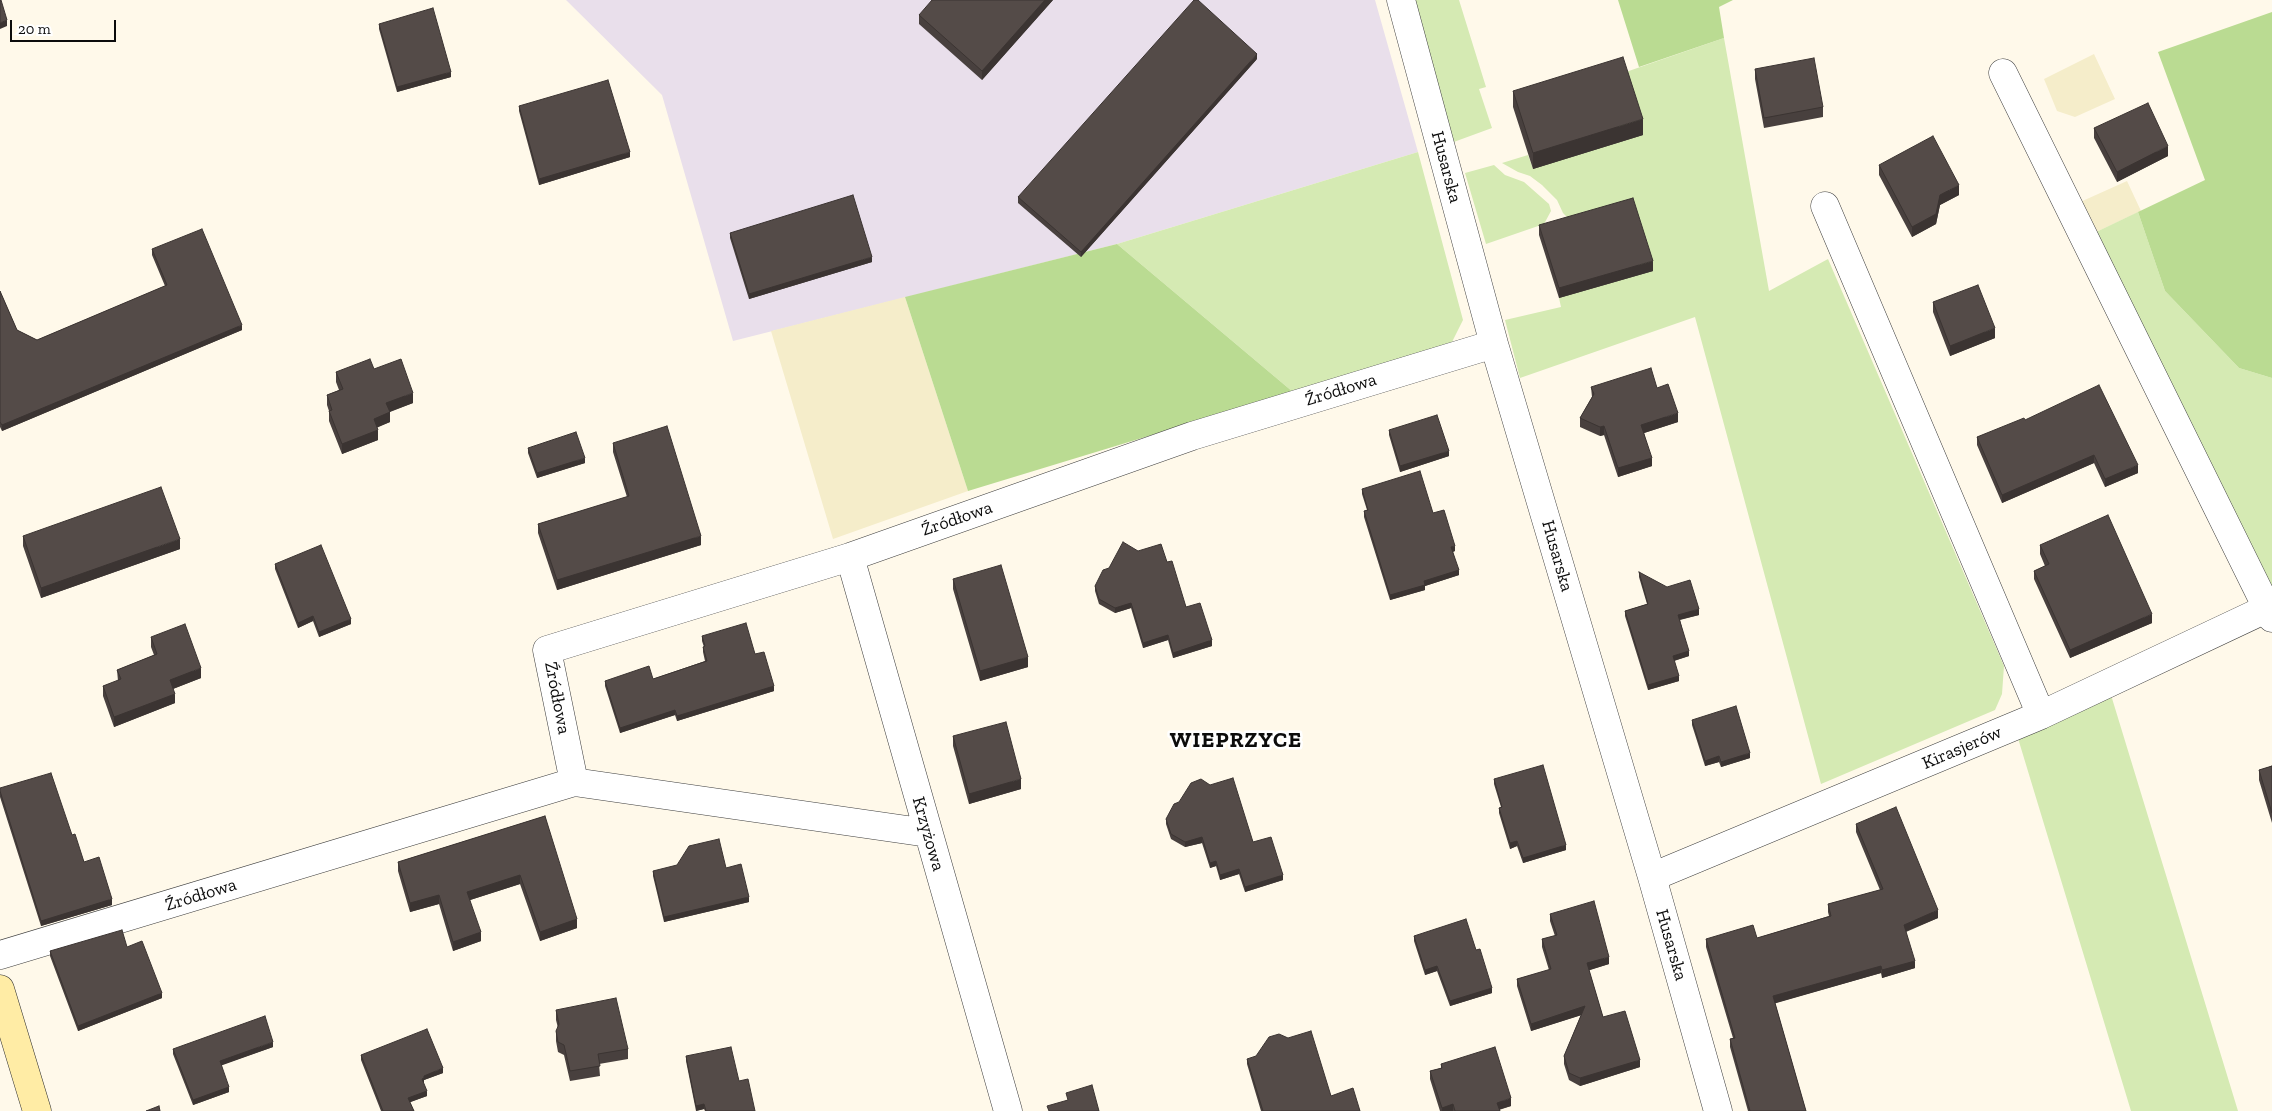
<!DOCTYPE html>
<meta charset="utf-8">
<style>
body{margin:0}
#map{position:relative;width:2272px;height:1111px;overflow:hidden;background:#fff9ea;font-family:"Zilla Slab",serif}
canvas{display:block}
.scale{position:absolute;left:10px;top:20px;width:106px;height:22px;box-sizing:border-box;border:2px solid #0c0c0c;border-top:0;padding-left:6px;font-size:15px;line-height:18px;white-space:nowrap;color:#0c0c0c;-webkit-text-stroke:4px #fff;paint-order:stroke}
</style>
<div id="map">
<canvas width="2272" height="1111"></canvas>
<div class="scale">20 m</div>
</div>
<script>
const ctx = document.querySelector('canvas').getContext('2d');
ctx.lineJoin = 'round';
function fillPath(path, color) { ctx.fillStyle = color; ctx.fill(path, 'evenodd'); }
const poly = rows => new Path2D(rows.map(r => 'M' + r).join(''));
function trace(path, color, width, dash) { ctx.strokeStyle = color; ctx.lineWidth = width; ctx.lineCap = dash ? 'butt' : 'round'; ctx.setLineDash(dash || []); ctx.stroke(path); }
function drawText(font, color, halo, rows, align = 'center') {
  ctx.font = font + ' "Zilla Slab",serif'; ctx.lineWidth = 5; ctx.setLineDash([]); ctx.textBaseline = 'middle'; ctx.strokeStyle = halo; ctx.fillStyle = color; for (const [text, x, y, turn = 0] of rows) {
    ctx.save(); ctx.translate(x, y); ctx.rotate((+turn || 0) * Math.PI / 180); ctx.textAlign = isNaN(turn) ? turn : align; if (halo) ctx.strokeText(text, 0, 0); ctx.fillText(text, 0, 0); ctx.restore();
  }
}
const industrial = poly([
 [566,0,1375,0,1418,152,1117,244,733,341,662,95]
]);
const farmland = poly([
 [2094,54,2115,99,2075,117,2057,111,2044,79],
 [2127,181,2141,211,2094,233,2078,203],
 [905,297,968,491,833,539,771,331]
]);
const green = poly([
 [1411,0,1459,0,1486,87,1479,89,1492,128,1451,143],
 [1724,38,1769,291,1828,259,2004,666,2002,694,1995,710,1821,784,1695,317,1520,378,1505,320,1561,307,1559,298,1569,219,1563,213,1557,200,1542,185,1530,176,1518,172,1502,163,1528,155,1533,169,1623,73],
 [1418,152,1463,320,1452,342,1293,392,1117,244],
 [1494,165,1505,175,1524,182,1549,204,1551,211,1544,224,1486,244,1465,173],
 [2138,212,2165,291,2239,368,2272,378,2272,600,2094,233],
 [2111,695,2238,1111,2131,1111,2017,735]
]);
const forest = poly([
 [1618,0,1733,0,1719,7,1724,38,1639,67],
 [2272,12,2272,378,2239,368,2165,291,2138,212,2205,180,2158,52],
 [1117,244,1293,392,968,491,905,297]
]);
const street = poly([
 [1401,0,1494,344,1652,877,1718,1111],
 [2003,73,2272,618],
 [1825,206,2041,715],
 [850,557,1008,1111],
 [574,782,547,650,850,557,1192,436,1494,344],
 [1652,877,2041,715,2268,608],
 [0,955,574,782,928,833]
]);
const secondary = poly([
 [0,989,37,1111]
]);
const wall = poly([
 [1053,0,982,80,919,24,919,15],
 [379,24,451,77,397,92,379,29],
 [1257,59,1081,257,1018,203,1018,197],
 [1755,69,1823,107,1823,117,1764,128,1755,79],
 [1513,91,1643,135,1533,169,1513,107],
 [519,106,630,157,539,185,519,111],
 [2094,128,2168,156,2117,182,2094,138],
 [1879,165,1959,195,1940,205,1936,224,1912,237,1879,175],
 [1539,225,1653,271,1559,298,1539,235],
 [730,233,872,262,749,299,730,238],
 [152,249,242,330,2,431,0,427,0,291,17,330,37,340,165,286,152,255],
 [1933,302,1995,338,1950,356,1933,312],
 [374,369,413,403,390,412,390,422,377,427,378,440,342,454,329,421,329,411,327,405,327,395,339,390,336,382,336,372],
 [1591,387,1678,422,1644,433,1652,466,1618,477,1604,435,1600,436,1580,427,1580,418,1592,397],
 [2025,420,2138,473,2105,487,2094,463,2002,503,1977,445,1977,437],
 [1389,430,1449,456,1400,472,1389,435],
 [613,443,701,545,557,590,538,533,538,524,627,497,613,452],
 [528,448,585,463,537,478,528,453],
 [1362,489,1433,513,1455,551,1453,552,1459,575,1425,586,1425,590,1390,600,1364,517,1364,511,1367,510,1362,494],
 [23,536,180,549,41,598,23,546],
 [2040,545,2152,623,2070,658,2034,579,2034,571,2045,566,2040,554],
 [1138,551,1167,562,1186,607,1212,646,1173,658,1168,640,1143,648,1131,608,1115,613,1099,604,1095,591,1095,586,1109,568],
 [275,564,351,624,319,637,313,621,298,628,275,569],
 [1639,572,1699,615,1680,620,1689,656,1674,661,1679,681,1648,690,1625,616,1625,611,1647,604,1639,577],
 [953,579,1028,667,980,681,953,589],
 [702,636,755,654,774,691,677,721,675,715,620,733,605,686,605,681,653,679,705,661,703,652,703,647,704,647,702,641],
 [151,637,201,678,173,689,175,703,114,727,103,696,103,686,118,681,117,670,154,655,151,647],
 [1692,720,1750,758,1721,767,1719,762,1705,766,1692,725],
 [953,736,1021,789,969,804,953,746],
 [2272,766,2272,823,2259,780,2259,770],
 [1494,779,1566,850,1523,863,1517,846,1510,849,1499,813,1499,808,1501,807,1494,784],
 [0,788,72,835,84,862,112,905,41,926,0,797],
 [545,816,577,928,540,941,520,884,470,900,481,941,453,951,439,904,410,912,398,871,398,862],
 [1166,819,1253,842,1283,880,1245,892,1239,874,1220,880,1216,866,1210,868,1202,843,1185,847,1171,839,1166,824],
 [1856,824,1938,918,1906,932,1915,968,1882,978,1881,973,1775,1003,1806,1111,1748,1111,1730,1047,1730,1039,1733,1038,1706,947,1706,939,1757,938,1829,916,1828,912,1828,904,1880,890,1856,832],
 [726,868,749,902,664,922,653,876,653,871],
 [1550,914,1609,964,1589,970,1603,1017,1640,1067,1580,1086,1569,1080,1564,1064,1564,1056,1581,1015,1531,1031,1517,986,1517,979,1549,970,1542,947,1542,939,1555,936,1550,921],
 [1414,936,1476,950,1492,993,1450,1006,1437,971,1425,975,1414,941],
 [127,947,162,998,78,1031,50,956,50,951],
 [556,1010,628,1049,628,1059,599,1064,600,1076,570,1081,564,1055,558,1052,556,1041,556,1031,558,1028,556,1020],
 [273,1047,221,1065,229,1092,193,1105,173,1054,173,1049],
 [361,1055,443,1073,424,1080,424,1083,423,1083,427,1096,410,1102,414,1111,381,1111,361,1060],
 [686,1056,755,1111,705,1111,704,1109,696,1111,686,1061],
 [1247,1059,1331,1096,1360,1111,1261,1111,1247,1064],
 [1441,1064,1511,1106,1499,1110,1500,1111,1440,1111,1430,1079,1430,1071,1441,1068]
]);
const shadedWall = poly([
 [1045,0,1053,0,982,80,982,71],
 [7,20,7,26,0,29,0,23],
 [1257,54,1257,59,1081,257,1081,252],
 [451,72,451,77,397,92,397,87],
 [1643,119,1643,135,1533,169,1533,153],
 [2168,146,2168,156,2117,182,2117,172],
 [630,152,630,157,539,185,539,179],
 [1959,185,1959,195,1940,205,1936,224,1912,237,1912,227,1940,195],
 [872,257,872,262,749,299,749,294],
 [1653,261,1653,271,1559,298,1559,288],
 [242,325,242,330,2,431,2,425],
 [1995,328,1995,338,1950,356,1950,346],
 [413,393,413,403,386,413,386,403],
 [390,412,390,422,374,429,374,419],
 [1678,413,1678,422,1641,434,1641,425],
 [1604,426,1604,435,1600,436,1600,427],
 [378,430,378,440,342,454,342,444],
 [1449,451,1449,456,1400,472,1400,466],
 [2094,455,2094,463,2002,503,2002,495],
 [585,458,585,463,537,478,537,473],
 [1652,458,1652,466,1618,477,1618,468],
 [2138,465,2138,473,2105,487,2105,479],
 [701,536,701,545,557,590,557,580],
 [180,539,180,549,41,598,41,588],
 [1455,546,1455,551,1451,552,1451,547],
 [1459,570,1459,575,1425,586,1425,590,1390,600,1390,595,1424,581],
 [1131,603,1131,608,1115,613,1115,608],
 [1699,609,1699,615,1678,620,1678,615],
 [2152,614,2152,623,2070,658,2070,650],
 [313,616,313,621,298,628,298,623],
 [351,619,351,624,319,637,319,632],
 [1168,635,1168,640,1143,648,1143,643],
 [1212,640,1212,646,1173,658,1173,653],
 [1689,651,1689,656,1673,661,1673,656],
 [1028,657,1028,667,980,681,980,671],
 [201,668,201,678,170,690,170,680],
 [1679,676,1679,681,1648,690,1648,685],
 [774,686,774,691,677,721,677,716],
 [175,694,175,703,114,727,114,717],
 [675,710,675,715,620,733,620,728],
 [1750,753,1750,758,1721,767,1721,762],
 [1719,756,1719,762,1705,766,1705,761],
 [1021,779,1021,789,969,804,969,794],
 [1202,837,1202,843,1185,847,1185,842],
 [1517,841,1517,846,1510,849,1510,843],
 [1566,845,1566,850,1523,863,1523,858],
 [1216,861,1216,866,1210,868,1210,863],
 [1239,869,1239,874,1220,880,1220,875],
 [520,875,520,884,467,901,467,892],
 [1283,875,1283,880,1245,892,1245,887],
 [439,895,439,904,410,912,410,903],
 [749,897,749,902,664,922,664,917],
 [112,899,112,905,41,926,41,921],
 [1938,910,1938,918,1904,932,1904,925],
 [577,919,577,928,540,941,540,932],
 [481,932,481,941,453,951,453,942],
 [1609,957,1609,964,1587,971,1587,963],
 [1915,961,1915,968,1882,978,1882,970],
 [1437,966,1437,971,1425,975,1425,970],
 [1881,966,1881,973,1773,1004,1773,996],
 [1492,988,1492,993,1450,1006,1450,1001],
 [162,993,162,998,78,1031,78,1026],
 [1585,1006,1585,1014,1531,1031,1531,1024],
 [273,1042,273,1047,220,1066,220,1061],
 [1640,1060,1640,1067,1580,1086,1580,1078],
 [443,1068,443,1073,424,1080,424,1083,422,1084,422,1079,424,1076],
 [229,1087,229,1092,193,1105,193,1100],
 [427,1091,427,1096,408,1103,408,1098],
 [1511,1098,1511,1106,1497,1110,1497,1103],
 [704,1104,704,1109,696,1111,696,1106],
 [1453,1104,1453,1111,1442,1111,1442,1108]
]);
const building = poly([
 [0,0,1,0,7,20,0,23,0,0],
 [932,0,1045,0,982,71,919,15,932,0],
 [1194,0,1198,0,1257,54,1081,252,1018,197,1194,0],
 [433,8,451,72,397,87,379,24,433,8],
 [1623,57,1643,119,1533,153,1513,91,1623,57],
 [1814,58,1823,107,1764,118,1755,69,1814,58],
 [608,80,630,152,539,179,519,106,608,80],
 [2148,103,2168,146,2117,172,2094,128,2148,103],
 [1933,136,1959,185,1940,195,1936,214,1912,227,1879,165,1933,136],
 [853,195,872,257,749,294,730,233,853,195],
 [1633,198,1653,261,1559,288,1539,225,1633,198],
 [202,229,242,325,2,425,0,422,0,291,17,330,37,340,167,285,152,249,202,229],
 [1978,285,1995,328,1950,346,1933,302,1978,285],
 [370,359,374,369,401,359,413,393,386,403,390,412,374,419,378,430,342,444,329,411,332,410,327,395,343,389,336,372,370,359],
 [1651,368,1657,388,1668,384,1678,413,1641,425,1652,458,1618,468,1604,426,1600,427,1580,418,1594,394,1591,387,1651,368],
 [2099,385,2138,465,2105,479,2094,455,2002,495,1977,437,2024,418,2025,420,2099,385],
 [1437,415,1449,451,1400,466,1389,430,1437,415],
 [667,426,701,536,557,580,538,524,629,496,613,443,667,426],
 [576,432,585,458,537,473,528,448,576,432],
 [1420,471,1433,513,1444,510,1455,546,1451,547,1459,570,1424,581,1425,585,1390,595,1364,511,1368,510,1362,489,1420,471],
 [161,487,180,539,41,588,23,536,161,487],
 [2108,515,2152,614,2070,650,2034,571,2049,564,2040,545,2108,515],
 [1123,542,1138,551,1161,544,1167,562,1172,561,1186,607,1200,603,1212,640,1173,653,1168,635,1143,643,1131,603,1115,608,1099,599,1095,586,1103,570,1109,568,1123,542],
 [321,545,351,619,319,632,313,616,298,623,275,564,321,545],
 [1001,565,1028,657,980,671,953,579,1001,565],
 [1639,572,1667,587,1690,580,1699,609,1678,615,1689,651,1673,656,1679,676,1648,685,1625,611,1648,604,1639,572],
 [746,623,755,654,764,652,774,686,677,716,675,710,620,728,605,681,649,666,653,679,707,661,703,647,705,646,702,636,746,623],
 [185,624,201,668,170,680,175,694,114,717,103,686,121,679,117,670,157,654,151,637,185,624],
 [1736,706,1750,753,1721,762,1719,756,1705,761,1692,720,1736,706],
 [1006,722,1021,779,969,794,953,736,1006,722],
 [1543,765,1566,845,1523,858,1517,841,1510,843,1499,808,1502,807,1494,779,1543,765],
 [2272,766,2272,813,2259,770,2272,766],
 [51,773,72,835,75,834,84,862,99,857,112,899,41,921,0,791,0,788,51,773],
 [1233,778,1253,842,1271,837,1283,875,1245,887,1239,869,1220,875,1216,861,1210,863,1202,837,1185,842,1171,834,1166,819,1174,804,1179,802,1191,783,1201,779,1210,785,1233,778],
 [1896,807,1938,910,1904,925,1915,961,1882,970,1881,966,1773,996,1806,1111,1750,1111,1730,1039,1735,1038,1706,939,1753,925,1757,938,1831,916,1828,904,1883,889,1856,824,1896,807],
 [545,816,577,919,540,932,520,875,467,892,481,932,453,942,439,895,410,903,398,862,545,816],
 [719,839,726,868,741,864,749,897,664,917,653,871,677,865,689,846,719,839],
 [1594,901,1609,957,1587,963,1603,1017,1625,1011,1640,1060,1580,1078,1569,1073,1564,1056,1585,1006,1531,1024,1517,979,1551,969,1542,939,1557,935,1550,914,1594,901],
 [1466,919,1476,950,1480,949,1492,988,1450,1001,1437,966,1425,970,1414,936,1466,919],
 [122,930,127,947,142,941,162,993,78,1026,50,951,122,930],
 [616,998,628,1049,598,1054,600,1066,570,1071,564,1045,558,1042,556,1031,559,1024,556,1010,616,998],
 [265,1016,273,1042,220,1061,229,1087,193,1100,173,1049,265,1016],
 [427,1029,443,1068,424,1076,424,1078,422,1079,427,1091,408,1098,414,1111,383,1111,361,1055,427,1029],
 [1311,1031,1331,1096,1353,1088,1360,1111,1263,1111,1247,1059,1256,1056,1269,1037,1279,1034,1288,1038,1311,1031],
 [731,1047,739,1081,748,1079,755,1111,706,1111,704,1104,696,1106,686,1056,731,1047],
 [1495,1047,1511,1098,1497,1103,1500,1111,1455,1111,1453,1104,1442,1108,1430,1071,1442,1068,1441,1064,1495,1047],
 [1092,1085,1099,1111,1049,1111,1047,1106,1068,1100,1066,1093,1092,1085],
 [159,1106,160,1111,146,1111,159,1106]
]);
const streetNames = [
 ["Husarska",1446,167,75],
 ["Źródłowa",1341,390,-17],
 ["Źródłowa",957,519,-19],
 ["Husarska",1557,556,74],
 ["Źródłowa",557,698,79],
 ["Kirasjerów",1962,748,-23],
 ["Krzyżowa",928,834,74],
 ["Źródłowa",201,895,-17],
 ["Husarska",1671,945,74]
];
const districtNames = [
 ["WIEPRZYCE",1236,741]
];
fillPath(industrial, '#e9dfeb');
fillPath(farmland, '#f5edca');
fillPath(green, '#d5eab3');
fillPath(forest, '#badb92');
trace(street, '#3f3f3f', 29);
trace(secondary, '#2e2e2e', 29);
trace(street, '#fff', 28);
trace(secondary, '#ffeca5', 28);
fillPath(wall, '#48403e');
fillPath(shadedWall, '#3b3432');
fillPath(building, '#544b48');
trace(building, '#3b3432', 1);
drawText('18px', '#0c0c0c', '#fff', streetNames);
ctx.letterSpacing = '1px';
drawText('bold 22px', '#0c0c0c', '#fff', districtNames);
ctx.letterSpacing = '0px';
</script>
